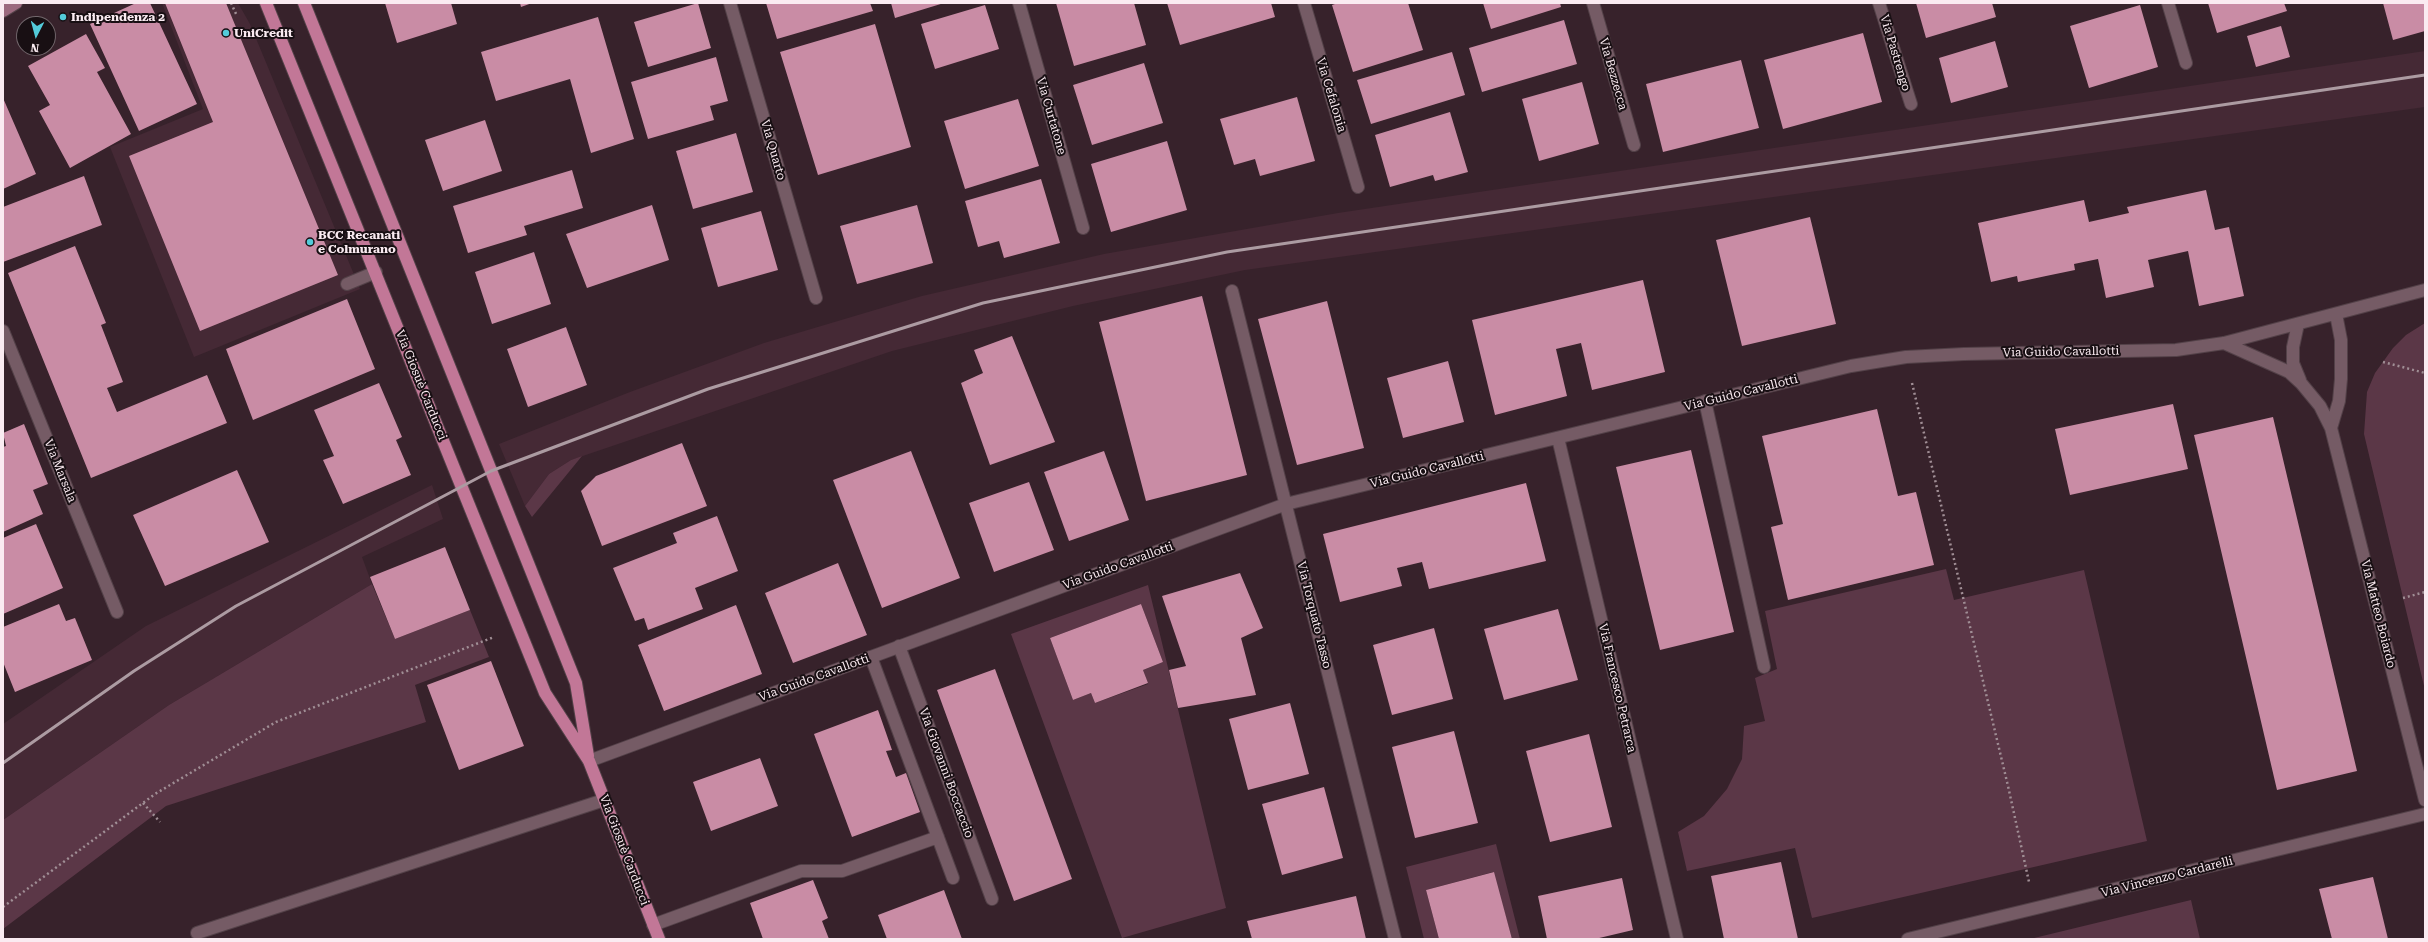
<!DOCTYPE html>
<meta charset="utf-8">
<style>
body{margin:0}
#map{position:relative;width:2428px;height:942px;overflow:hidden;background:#37222b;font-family:"Roboto Serif",serif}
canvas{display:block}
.frame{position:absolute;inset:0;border:4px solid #faebf1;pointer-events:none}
.north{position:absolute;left:16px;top:16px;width:40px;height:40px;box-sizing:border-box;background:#180f13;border:1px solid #72676c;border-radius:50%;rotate:186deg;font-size:11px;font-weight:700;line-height:16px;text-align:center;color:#faebf1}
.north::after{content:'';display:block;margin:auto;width:14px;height:18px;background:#53cbda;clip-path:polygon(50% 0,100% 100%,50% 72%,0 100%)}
</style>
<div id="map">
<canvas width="2428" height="942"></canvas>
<div class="frame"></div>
<div class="north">N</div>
</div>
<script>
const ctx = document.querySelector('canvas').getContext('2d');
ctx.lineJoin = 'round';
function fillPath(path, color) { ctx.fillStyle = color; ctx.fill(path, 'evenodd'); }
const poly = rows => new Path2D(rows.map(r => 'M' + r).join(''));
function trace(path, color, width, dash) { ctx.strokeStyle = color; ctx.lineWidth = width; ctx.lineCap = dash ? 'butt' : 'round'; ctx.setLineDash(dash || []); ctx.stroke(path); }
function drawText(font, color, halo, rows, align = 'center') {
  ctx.font = font + ' "Roboto Serif",serif'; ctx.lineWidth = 4; ctx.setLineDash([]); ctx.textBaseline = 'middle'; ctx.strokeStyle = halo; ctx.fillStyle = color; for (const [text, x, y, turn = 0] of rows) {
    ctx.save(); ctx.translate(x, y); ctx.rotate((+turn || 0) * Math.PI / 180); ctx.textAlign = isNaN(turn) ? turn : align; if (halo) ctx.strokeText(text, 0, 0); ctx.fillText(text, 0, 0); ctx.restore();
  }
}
const built = poly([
 [162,3,238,3,250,24,360,289,194,357,110,147,203,109],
 [2425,51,2425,107,1245,270,1073,306,892,351,571,460,549,474,525,506,499,444,630,392,764,343,922,296,1104,254,1338,213],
 [432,485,443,519,362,557,372,584,169,705,3,820,3,724,146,626]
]);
const green = poly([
 [2425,323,2425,690,2364,434,2367,392,2375,373,2393,348,2406,335],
 [582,456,564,478,532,517,525,506,549,474,571,460],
 [1946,569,1954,600,2084,570,2147,841,1812,918,1795,848,1687,871,1678,832,1704,816,1727,789,1742,759,1744,726,1765,721,1755,678,1777,669,1765,611],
 [372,584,395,639,470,610,489,657,415,685,426,722,166,806,3,929,3,820,169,705],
 [1148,585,1226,908,1122,938,1011,634],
 [1141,604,1163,662,1143,670,1148,684,1095,703,1091,693,1073,700,1050,638],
 [1496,844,1520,939,1512,939,1493,872,1426,890,1439,939,1424,939,1406,867],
 [2191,900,2200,939,2030,939]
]);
const building = poly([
 [136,3,150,3,197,104,139,131,90,24],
 [165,3,226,3,338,275,200,331,129,156,213,122],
 [385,3,451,3,457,24,397,43],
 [520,3,532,3,521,7],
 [698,3,711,48,648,67,634,22],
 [766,3,870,3,873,11,777,39],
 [891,3,944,3,895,18],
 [1056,3,1134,3,1146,45,1074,66],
 [1167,3,1271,3,1275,17,1180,45],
 [1338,3,1408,3,1423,50,1353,72,1332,5],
 [1483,3,1560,3,1561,7,1491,29],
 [1916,3,1992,3,1996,17,1926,38],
 [2208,3,2284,3,2287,11,2217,33],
 [2383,3,2425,3,2425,31,2393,40],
 [985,5,999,49,935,69,921,24],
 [2140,5,2158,67,2089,88,2070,26],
 [598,17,634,139,591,153,570,79,496,101,481,52],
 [1564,20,1577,64,1482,92,1469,48],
 [875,24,911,147,818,175,780,52],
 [2281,26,2290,57,2256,67,2247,36],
 [1863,33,1882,102,1783,129,1764,60],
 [86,34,105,68,97,72,131,134,70,168,39,111,50,105,28,66],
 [1995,41,2008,87,1951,103,1939,58],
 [1452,52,1465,95,1371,124,1357,80],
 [716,57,728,101,710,106,714,120,648,139,631,82],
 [1741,60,1759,128,1663,152,1646,84],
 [1144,63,1163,123,1092,145,1073,85],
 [1582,82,1599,144,1539,161,1522,99],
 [1297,97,1315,161,1260,176,1255,159,1234,165,1220,119],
 [3,98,36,174,3,189],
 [1018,99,1039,166,965,189,944,121],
 [1450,112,1468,172,1435,181,1433,175,1390,187,1375,135],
 [485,120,502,171,443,191,425,140],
 [736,133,753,192,693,209,676,151],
 [1167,141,1187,210,1111,232,1091,164],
 [572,170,583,208,524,226,527,235,468,253,453,206],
 [84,176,102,225,3,262,3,207],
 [1041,179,1060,243,1004,258,999,241,978,247,965,201],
 [2206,190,2215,230,2229,227,2244,296,2199,306,2188,251,2148,260,2154,287,2106,298,2098,259,2074,264,2075,270,2046,276,2018,282,2017,276,1991,282,1978,223,2084,200,2089,222,2129,213,2127,207],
 [652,205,669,260,587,288,566,234],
 [917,205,933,263,857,284,840,226],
 [761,211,778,270,718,287,701,228],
 [1810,217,1836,324,1742,346,1716,240],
 [75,246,106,323,101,325,123,382,107,388,117,412,207,375,227,423,91,478,8,273],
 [534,252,551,304,492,324,475,272],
 [1643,280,1665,372,1592,390,1581,343,1556,349,1567,396,1495,415,1472,320],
 [1202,296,1247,475,1146,501,1099,322],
 [347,299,375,369,253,420,226,349],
 [1327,301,1364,448,1297,465,1258,319],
 [566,327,587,385,528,407,507,349],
 [1012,336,1055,442,990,465,961,383,983,373,974,350],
 [1448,361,1464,422,1403,438,1387,378],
 [379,383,402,437,396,440,411,475,343,504,323,460,334,456,314,410],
 [2173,404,2188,469,2070,495,2055,429],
 [1877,409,1898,496,1916,492,1934,565,1788,600,1771,527,1783,524,1762,436],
 [2273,417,2357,771,2277,790,2194,435],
 [24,424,48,484,33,490,43,514,3,532,3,447,6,446,3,433],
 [682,443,707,506,602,546,581,491,596,476],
 [1691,450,1734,632,1660,650,1616,467],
 [911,451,960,578,882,608,833,480],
 [1104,451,1129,520,1069,541,1044,472],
 [237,470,269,542,165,586,133,515],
 [1029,482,1054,550,994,572,969,503],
 [1526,483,1546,561,1429,589,1422,562,1397,568,1402,586,1340,602,1323,534],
 [717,516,738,571,695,588,703,609,648,630,644,618,635,621,613,568,677,543,673,533],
 [36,524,63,588,3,614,3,538],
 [445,547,470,610,395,639,370,577],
 [838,563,867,635,793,663,765,593],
 [1240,573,1263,628,1241,638,1256,695,1178,708,1169,670,1186,666,1162,596],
 [59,604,66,621,75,618,92,660,15,692,3,662,3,627],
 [1141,604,1163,662,1143,670,1148,683,1095,703,1091,693,1073,700,1050,638],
 [736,605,762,674,664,711,638,645],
 [1558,609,1578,680,1504,700,1484,629],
 [1434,628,1453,699,1392,715,1373,645],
 [491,661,524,746,459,770,427,685],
 [995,669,1072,879,1014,901,937,690],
 [1290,703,1309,774,1248,790,1229,719],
 [878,710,892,750,886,751,896,777,906,773,920,812,852,837,814,734],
 [1454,731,1478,823,1415,838,1392,747],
 [1589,734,1612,827,1550,842,1526,751],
 [760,758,778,806,711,831,693,782],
 [1324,787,1343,858,1282,875,1262,804],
 [1781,862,1798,939,1724,939,1711,876],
 [1494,872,1512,939,1439,939,1426,890],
 [2373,877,2388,939,2332,939,2319,889],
 [1622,878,1633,930,1595,939,1547,939,1538,896],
 [813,880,828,918,822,921,829,939,763,939,750,903],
 [944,890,962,939,887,939,878,915],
 [1356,896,1366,939,1252,939,1247,921]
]);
const path = poly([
 [231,3,237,16],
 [2383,362,2425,373],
 [1912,383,2008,786,2029,882],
 [2403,598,2425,592],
 [143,803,160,822],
 [3,907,155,794,276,722,494,637]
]);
const lane = poly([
 [347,284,376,272],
 [1705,401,1764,667],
 [899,646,992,899],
 [871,657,953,878],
 [653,925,801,871,842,871,938,837],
 [197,933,604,800]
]);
const street = poly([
 [730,3,816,298],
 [1019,3,1083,228],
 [1304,3,1358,187],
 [1593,3,1634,145],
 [1879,3,1911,104],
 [2168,3,2186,63],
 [1232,291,1395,939],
 [2298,324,2293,347,2293,363,2300,380],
 [3,331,117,612],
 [2224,343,2289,372,2301,383,2320,406,2331,428,2425,800],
 [2331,428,2339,401,2341,379,2341,340,2336,314],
 [1558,438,1677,939],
 [589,761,1286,504,1851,366,1906,357,1964,354,2176,350,2224,343,2425,290],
 [1908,939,2425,814]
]);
const secondary = poly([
 [3,11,16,3]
]);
const primary = poly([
 [266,3,545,693,589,761,659,939],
 [304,3,576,683,588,756]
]);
const rail = poly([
 [3,763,134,671,236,606,491,471,708,389,983,303,1227,252,2425,75]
]);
const markers = [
 [63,17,4,"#53cbda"],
 [226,33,4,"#53cbda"],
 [310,242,4,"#53cbda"]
];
const poiNames = [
 ["Indipendenza 2",71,17],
 ["UniCredit",234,33],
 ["BCC Recanati",318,235],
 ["e Colmurano",318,249]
];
const streetNames = [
 ["Via Pastrengo",1895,53,73],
 ["Via Bezzecca",1613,74,74],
 ["Via Cefalonia",1331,95,73],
 ["Via Curtatone",1051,116,74],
 ["Via Quarto",773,150,74],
 ["Via Guido Cavallotti",2061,352,-1],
 ["Via Giosuè Carducci",421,385,68],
 ["Via Guido Cavallotti",1741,393,-14],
 ["Via Guido Cavallotti",1427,470,-14],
 ["Via Marsala",60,471,68],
 ["Via Guido Cavallotti",1118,566,-20],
 ["Via Matteo Boiardo",2378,614,76],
 ["Via Torquato Tasso",1314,615,76],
 ["Via Guido Cavallotti",814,678,-20],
 ["Via Francesco Petrarca",1617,688,77],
 ["Via Giovanni Boccaccio",946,773,70],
 ["Via Giosuè Carducci",624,850,69],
 ["Via Vincenzo Cardarelli",2167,877,-14]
];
fillPath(built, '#452935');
fillPath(green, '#5b3747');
fillPath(building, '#c98ca5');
trace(lane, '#534148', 14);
trace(street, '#534148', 14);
trace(secondary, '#534148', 14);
trace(primary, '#534148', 14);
trace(path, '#a08e95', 2.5, [2, 3]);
trace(lane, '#755b65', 12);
trace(street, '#755b65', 12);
trace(secondary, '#9c697e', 12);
trace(primary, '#c27797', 12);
trace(rail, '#ac9ba2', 3);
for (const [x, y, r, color] of markers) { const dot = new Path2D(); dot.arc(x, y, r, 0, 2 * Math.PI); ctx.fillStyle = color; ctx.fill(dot); trace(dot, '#180f13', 1.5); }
drawText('bold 12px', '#faebf1', '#180f13', poiNames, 'left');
drawText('12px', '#faebf1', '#180f13', streetNames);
</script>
